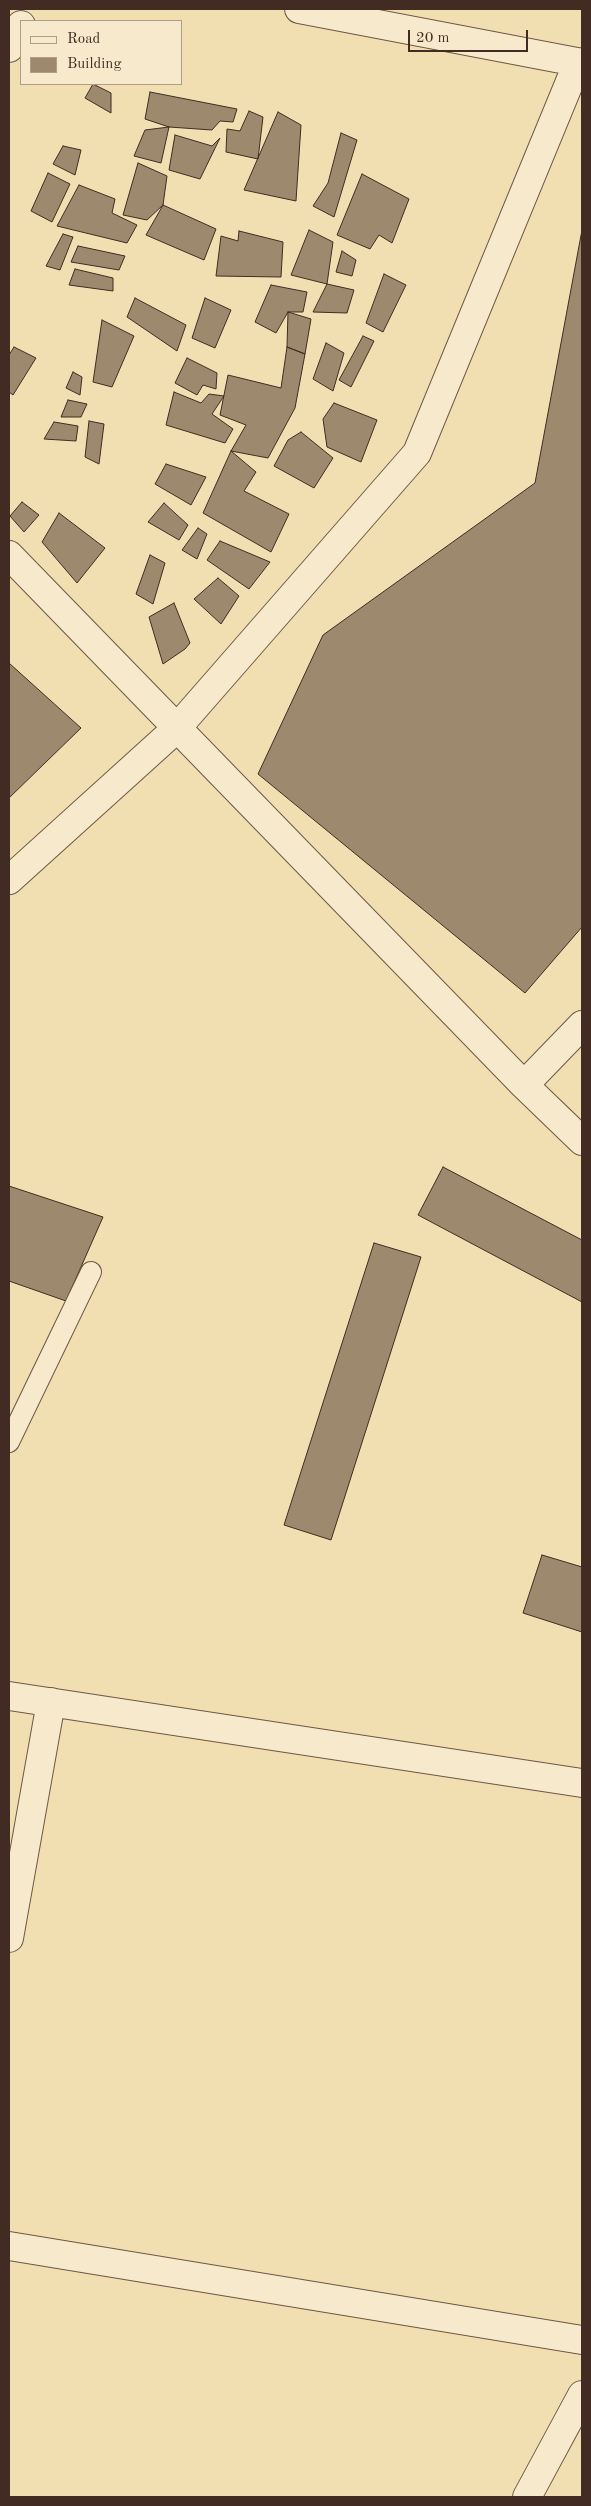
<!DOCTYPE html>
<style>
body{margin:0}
#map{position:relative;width:591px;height:2506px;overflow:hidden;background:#f2dfb1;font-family:"Old Standard TT",serif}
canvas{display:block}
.frame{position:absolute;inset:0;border:10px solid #412b23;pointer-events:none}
.legend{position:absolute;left:20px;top:20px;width:162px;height:65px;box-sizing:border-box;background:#f7eacc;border:1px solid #ae9e88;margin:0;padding:6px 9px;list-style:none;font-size:15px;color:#412b23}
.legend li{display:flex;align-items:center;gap:10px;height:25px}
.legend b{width:25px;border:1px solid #ae9e88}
.scale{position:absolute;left:408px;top:30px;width:120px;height:22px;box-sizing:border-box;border:2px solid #412b23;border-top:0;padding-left:6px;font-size:15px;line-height:18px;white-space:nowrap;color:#412b23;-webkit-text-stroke:4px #f7eacc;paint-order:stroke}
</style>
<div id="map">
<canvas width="591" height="2506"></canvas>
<div class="frame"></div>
<ul class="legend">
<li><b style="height:6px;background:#f7eacc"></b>Road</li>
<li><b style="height:14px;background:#9d896d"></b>Building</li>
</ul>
<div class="scale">20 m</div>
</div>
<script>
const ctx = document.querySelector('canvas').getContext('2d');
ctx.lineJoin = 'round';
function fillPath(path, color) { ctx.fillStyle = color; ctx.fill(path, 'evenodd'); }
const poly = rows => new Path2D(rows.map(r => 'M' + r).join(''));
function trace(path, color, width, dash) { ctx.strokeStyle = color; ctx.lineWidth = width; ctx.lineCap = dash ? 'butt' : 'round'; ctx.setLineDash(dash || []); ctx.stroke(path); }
const building = poly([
 [93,84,111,93,111,113,85,98,93,84],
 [150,92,237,109,233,122,220,121,212,130,169,127,145,119,150,92],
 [249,111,263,117,258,159,226,152,227,129,240,131,249,111],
 [278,112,301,125,296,201,244,190,278,112],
 [169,127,161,163,134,156,145,130,169,127],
 [341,133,357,140,334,217,313,206,328,183,341,133],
 [175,135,212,146,220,138,200,179,169,170,175,135],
 [63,146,81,150,75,175,53,164,63,146],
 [138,163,167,176,163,205,147,220,123,215,138,163],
 [48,173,70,184,52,222,31,211,48,173],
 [362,174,409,199,392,243,379,235,370,249,337,235,362,174],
 [79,185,115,199,112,213,137,225,127,243,57,226,79,185],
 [163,205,216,229,204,260,146,235,163,205],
 [309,230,333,242,327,284,291,275,309,230],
 [582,230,582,927,525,993,258,774,323,635,535,483,582,230],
 [239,231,283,242,281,277,216,276,221,236,238,241,239,231],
 [63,234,73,237,60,270,46,266,63,234],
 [78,246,125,256,119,270,71,262,78,246],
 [342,251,356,260,352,276,336,272,342,251],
 [75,269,113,278,113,291,69,285,75,269],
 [384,274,406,285,383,332,366,323,384,274],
 [327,284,354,290,347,313,313,312,327,284],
 [271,285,307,292,303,312,288,312,276,333,255,322,271,285],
 [135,298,186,325,177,351,127,317,135,298],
 [205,298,231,310,215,348,192,338,205,298],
 [288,312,311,319,305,354,287,347,288,312],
 [102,320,134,336,112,387,93,382,102,320],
 [363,336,374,341,351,387,339,380,363,336],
 [326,343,344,353,333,391,313,379,326,343],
 [14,347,36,358,13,395,9,392,9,355,14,347],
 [287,347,305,354,295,408,268,458,231,451,246,425,220,415,228,375,281,388,287,347],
 [187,358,217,373,216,389,203,385,197,395,175,383,187,358],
 [73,372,82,377,80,395,66,388,73,372],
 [174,392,201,403,209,394,224,396,212,414,233,429,225,443,166,425,174,392],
 [68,400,87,404,81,417,61,417,68,400],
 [334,403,377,420,361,462,327,447,323,419,334,403],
 [89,421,104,424,99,464,85,457,89,421],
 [54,422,78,426,76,441,44,439,54,422],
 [301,432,333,458,314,488,274,466,288,440,301,432],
 [231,451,256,472,244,491,289,514,271,552,203,513,231,451],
 [166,464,206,477,191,505,155,484,166,464],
 [22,502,39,515,24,532,10,516,22,502],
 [164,503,188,525,179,540,148,522,164,503],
 [59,513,105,548,77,583,42,542,59,513],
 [198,528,207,534,197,559,182,550,198,528],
 [220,541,270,562,249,589,207,560,220,541],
 [150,555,165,563,153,604,136,594,150,555],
 [218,578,239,596,221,624,194,599,218,578],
 [174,603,190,643,185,649,163,664,149,617,174,603],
 [9,663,81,728,9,798,9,663],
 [443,1167,582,1240,582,1302,418,1215,443,1167],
 [9,1186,103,1217,66,1301,9,1281,9,1186],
 [374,1243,421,1257,331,1540,284,1525,374,1243],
 [542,1555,582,1567,582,1632,523,1613,542,1555]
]);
const service = poly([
 [9,1442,91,1272]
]);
const minor = poly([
 [299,9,582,63],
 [9,48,21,25],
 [9,555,524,1085,582,1141],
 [9,880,176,729,417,453,578,62],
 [524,1085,582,1025],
 [9,1696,582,1783],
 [9,1938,51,1702],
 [9,2246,582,2340],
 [527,2497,582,2395]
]);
fillPath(building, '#9d896d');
trace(building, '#412b23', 1);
trace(service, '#6d5846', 22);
trace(minor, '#6d5846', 30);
trace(service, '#f7eacc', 20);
trace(minor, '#f7eacc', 28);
</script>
